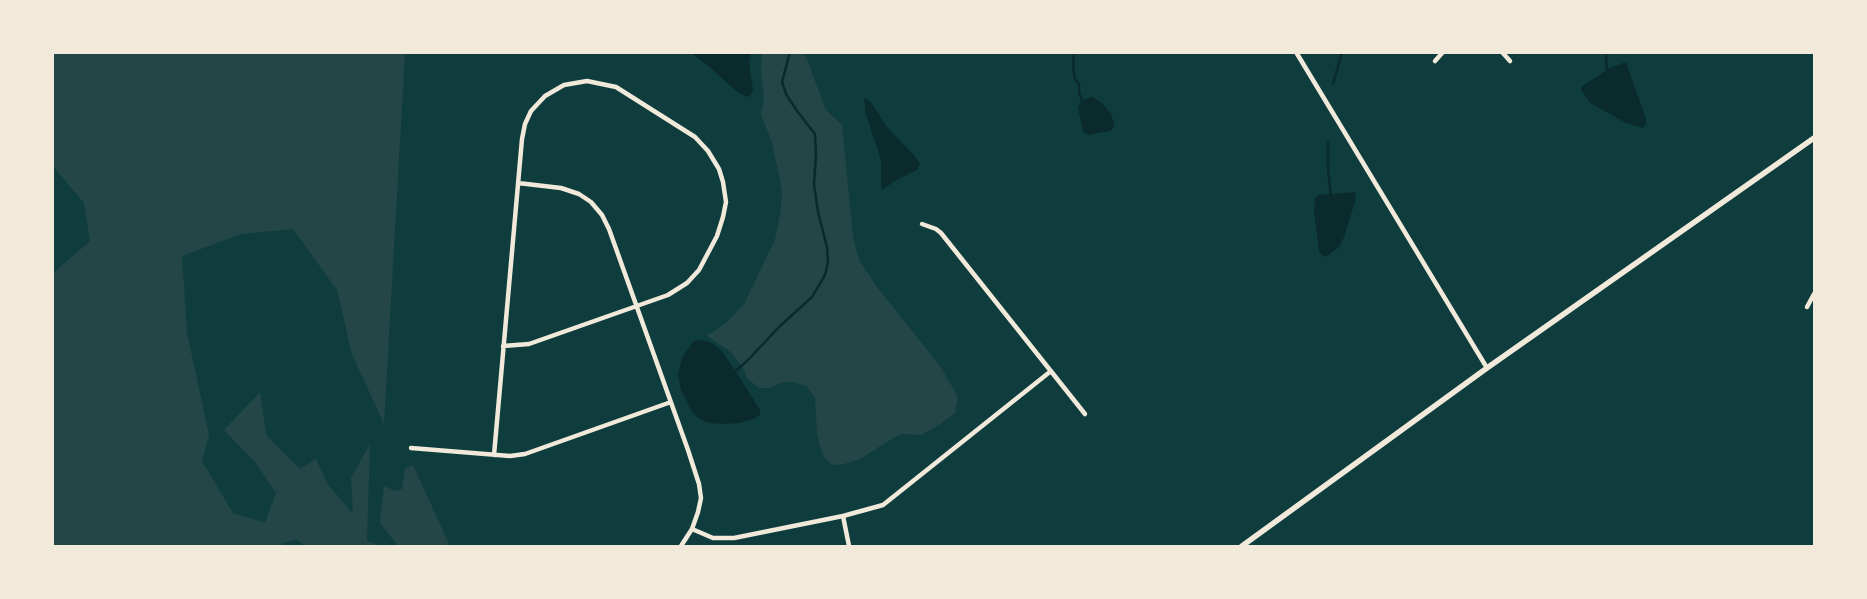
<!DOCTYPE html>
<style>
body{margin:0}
#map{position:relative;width:1867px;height:599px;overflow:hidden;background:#0f3d3e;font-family:"PT Sans Narrow",sans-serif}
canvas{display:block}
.frame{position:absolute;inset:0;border:54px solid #f1e9da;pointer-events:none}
</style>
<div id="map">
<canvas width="1867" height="599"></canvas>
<div class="frame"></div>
</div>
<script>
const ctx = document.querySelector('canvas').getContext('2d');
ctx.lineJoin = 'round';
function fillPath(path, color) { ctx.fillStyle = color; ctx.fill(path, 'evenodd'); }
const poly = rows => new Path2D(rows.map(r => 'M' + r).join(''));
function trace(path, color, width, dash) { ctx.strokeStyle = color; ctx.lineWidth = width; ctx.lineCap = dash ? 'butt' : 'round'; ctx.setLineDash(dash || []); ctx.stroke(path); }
const green = poly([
 [53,52,405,53,384,424,352,354,337,290,293,229,241,234,182,256,187,333,209,435,202,461,233,513,265,523,276,493,256,463,224,430,260,392,266,435,300,469,316,459,327,483,353,514,351,478,370,444,367,541,382,546,307,546,296,540,281,543,283,546,53,546,53,273,90,241,84,203,53,166],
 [762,53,800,53,806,57,826,110,842,125,853,237,859,260,877,287,940,366,958,397,955,413,939,425,921,435,902,434,893,438,860,459,844,464,833,465,825,459,820,447,817,433,815,397,806,386,794,382,783,382,769,388,759,388,748,379,743,368,731,352,707,336,727,322,744,304,775,240,780,215,782,193,779,175,772,143,761,114,764,100,761,72],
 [413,465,450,546,398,546,380,523,384,485,394,491,402,489,405,468]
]);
const water = poly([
 [691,53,751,53,749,62,753,90,751,95,747,97,737,92,712,69],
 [1626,62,1646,119,1646,124,1643,128,1626,123,1596,106,1590,103,1581,90,1581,87,1610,68],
 [1092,97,1102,103,1111,114,1115,126,1110,131,1087,135,1083,132,1078,107,1082,100],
 [866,98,871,102,886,126,914,155,920,164,917,170,896,180,882,190,881,188,881,160,866,115,864,99],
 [1356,192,1355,201,1345,235,1339,247,1326,257,1322,255,1319,252,1314,211,1315,198,1318,195],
 [701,340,710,342,721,350,735,370,760,410,760,415,756,418,740,423,722,424,710,423,699,419,693,413,681,390,678,375,682,358,690,346,694,341]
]);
const stream = poly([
 [1074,52,1073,66,1075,79,1079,84,1079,93,1083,102],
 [1606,52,1607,73],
 [1333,84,1342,52],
 [1328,142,1328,170,1331,196],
 [733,373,747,361,780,326,812,297,825,275,828,262,827,247,818,212,814,184,816,155,815,134,797,111,786,94,782,82,790,52]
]);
const minor = poly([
 [1296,52,1487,368],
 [1502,52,1510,61],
 [1435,61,1443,52],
 [518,183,561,188,579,194,591,202,602,215,609,229,688,450,699,484,701,498,698,512,692,529,681,546],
 [922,224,936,229,941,233,1085,414],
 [1807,307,1814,294],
 [411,448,510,456,525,454,671,402],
 [494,455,522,139,525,124,531,111,545,96,564,85,587,81,616,87,695,137,708,151,719,169,723,182,726,202,723,217,717,236,699,270,687,283,668,295,529,344,503,346],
 [843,516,849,546],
 [692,529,713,538,734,538,843,516,883,505,1051,371]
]);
const secondary = poly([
 [1242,546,1487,368,1814,138]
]);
fillPath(green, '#244646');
fillPath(water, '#0a2a2b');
trace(stream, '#0a2a2b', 2.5);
trace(minor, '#f1e9da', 4.5);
trace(secondary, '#f1e9da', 5.5);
</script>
